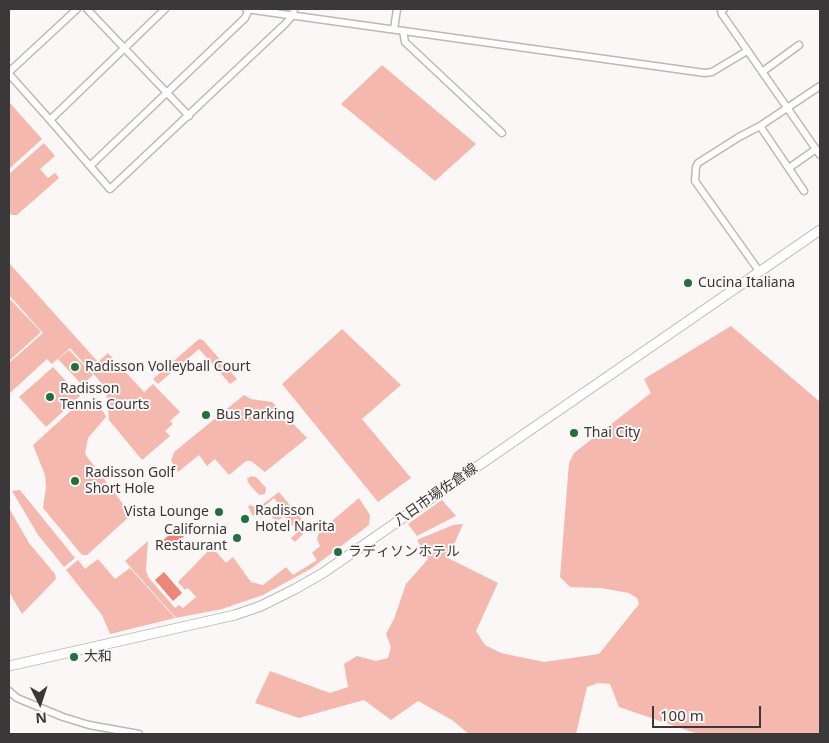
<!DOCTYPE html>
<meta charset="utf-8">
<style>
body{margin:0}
#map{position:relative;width:829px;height:743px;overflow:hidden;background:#fcf7f7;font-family:"Noto Sans",sans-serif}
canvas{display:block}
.frame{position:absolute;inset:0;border:10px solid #3a3838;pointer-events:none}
.north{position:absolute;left:15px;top:678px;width:50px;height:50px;-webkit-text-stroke:4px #fcf7f7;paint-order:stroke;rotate:176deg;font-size:14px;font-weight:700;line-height:20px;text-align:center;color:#3a3838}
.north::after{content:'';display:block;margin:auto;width:18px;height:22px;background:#3a3838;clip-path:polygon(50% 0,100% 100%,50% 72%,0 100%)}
.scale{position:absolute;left:652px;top:706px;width:109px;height:22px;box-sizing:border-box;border:2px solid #3a3838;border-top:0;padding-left:6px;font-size:15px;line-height:18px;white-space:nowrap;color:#3a3838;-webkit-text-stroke:4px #fcf7f7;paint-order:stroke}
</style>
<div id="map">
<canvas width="829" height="743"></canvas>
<div class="frame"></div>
<div class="north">N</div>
<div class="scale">100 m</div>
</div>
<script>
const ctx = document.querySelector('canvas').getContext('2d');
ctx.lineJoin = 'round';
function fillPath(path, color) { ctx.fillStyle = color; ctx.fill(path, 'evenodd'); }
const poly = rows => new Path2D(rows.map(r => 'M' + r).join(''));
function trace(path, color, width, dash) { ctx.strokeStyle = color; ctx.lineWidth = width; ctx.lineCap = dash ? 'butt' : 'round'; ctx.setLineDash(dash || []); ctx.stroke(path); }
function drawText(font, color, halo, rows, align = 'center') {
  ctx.font = font + ' "Noto Sans","Noto Sans JP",sans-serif'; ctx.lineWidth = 4; ctx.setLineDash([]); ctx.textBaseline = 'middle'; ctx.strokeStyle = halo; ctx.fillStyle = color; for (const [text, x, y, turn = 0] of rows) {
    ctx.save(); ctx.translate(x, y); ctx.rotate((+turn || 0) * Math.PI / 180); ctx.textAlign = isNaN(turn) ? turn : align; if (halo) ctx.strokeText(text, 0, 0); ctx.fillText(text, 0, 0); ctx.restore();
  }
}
const green = poly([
 [382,65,476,144,435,181,341,104],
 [9,102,42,139,9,169],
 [44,143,55,156,40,169,48,178,55,173,59,178,17,215,12,215,9,212,9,174],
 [9,263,98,362,108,353,144,392,153,384,180,412,170,421,173,424,165,431,170,436,142,460,109,420,106,388,70,348,52,364,47,359,10,393,9,391,9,363,43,333,9,295],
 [9,298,41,332,9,361],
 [731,326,820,402,820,734,698,734,619,707,610,684,598,683,587,687,576,734,469,734,452,720,418,701,391,720,364,700,299,718,255,703,270,671,330,693,348,687,344,664,357,656,376,661,388,658,391,647,386,634,394,619,406,584,428,559,417,540,453,525,463,524,448,558,498,583,476,631,485,645,501,653,544,662,599,654,639,604,637,598,629,593,601,588,570,587,560,577,569,463,574,453,651,393,644,379],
 [342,329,401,385,362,419,411,478,378,502,282,384],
 [199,339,203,340,237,379,230,384,199,349,158,384,153,379],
 [69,350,93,375,82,385,58,359],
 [53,367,80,396,46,427,19,397],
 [244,395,251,399,272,402,307,438,265,472,251,461,246,461,229,475,215,459,207,466,199,455,178,472,171,461,174,452],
 [85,404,103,411,106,417,88,438,85,454,130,513,130,516,87,555,82,555,43,508,46,487,45,475,33,445,76,406],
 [251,476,256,477,266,488,265,494,259,495,249,484,247,479],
 [20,490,75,558,64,567,38,535,12,491],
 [279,492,305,523,303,534,295,542,291,538,298,532,284,516,276,522,269,513,279,505,274,498,253,516,248,507,251,504,251,506,259,507],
 [359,498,370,515,369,525,312,568,263,595,222,609,176,618,125,561,148,541,146,571,149,578,175,608,179,605,183,608,196,597,188,588,185,590,178,582,212,547,226,563,233,557,251,582,263,585,286,567,293,575,317,560,312,553,320,546,317,539,319,532],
 [442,500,456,516,417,536,408,524],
 [9,508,29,543,55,574,56,579,22,614,9,592],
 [98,559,115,579,130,568,175,618,110,634,102,615,66,570,78,560,85,569]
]);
const water = poly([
 [182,524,189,532,169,549,162,541],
 [164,572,182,593,173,601,155,580]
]);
const street = poly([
 [87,9,189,116],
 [246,9,705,73,712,72,747,51],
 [724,9,721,11,722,14,820,155],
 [394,29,397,9],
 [403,31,405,42,502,133],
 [9,72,77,9],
 [762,72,799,45],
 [9,74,50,120,165,9],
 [50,120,110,189,285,24,293,15,294,9],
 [760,126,804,191],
 [90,166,245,18,249,9],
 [789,168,816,149],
 [759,271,695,181,696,167,698,163,739,137,760,126,820,86],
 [9,691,17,698,63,717,89,725,139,734]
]);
const secondary = poly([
 [9,666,235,615,261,606,295,589,323,573,820,230]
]);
const markers = [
 [688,283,5,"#236f3e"],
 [75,367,5,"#236f3e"],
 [50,397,5,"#236f3e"],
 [206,415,5,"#236f3e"],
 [574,433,5,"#236f3e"],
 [75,481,5,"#236f3e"],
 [219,512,5,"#236f3e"],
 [245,519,5,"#236f3e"],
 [237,538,5,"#236f3e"],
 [338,552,5,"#236f3e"],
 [74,657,5,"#236f3e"]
];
const poiNames = [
 ["Cucina Italiana",698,283],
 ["Radisson Volleyball Court",85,367],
 ["Radisson",60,389],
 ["Tennis Courts",60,405],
 ["Bus Parking",216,415],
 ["Thai City",584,433],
 ["Radisson Golf",85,473],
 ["Short Hole",85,489],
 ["Radisson",255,511],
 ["Hotel Narita",255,527],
 ["Vista Lounge",209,512,"right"],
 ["California",227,530,"right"],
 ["Restaurant",227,546,"right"],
 ["ラディソンホテル",348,552],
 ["大和",84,657]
];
const streetNames = [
 ["八日市場佐倉線",436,495,-35]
];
fillPath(green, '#f5b8ae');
fillPath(water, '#eb8678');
trace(street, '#bcb8b7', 9);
trace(secondary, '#bcb8b7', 11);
trace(street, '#fff', 6);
trace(secondary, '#fff', 9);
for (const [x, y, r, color] of markers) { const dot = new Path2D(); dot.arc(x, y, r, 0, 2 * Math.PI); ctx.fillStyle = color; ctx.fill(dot); trace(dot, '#fcf7f7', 2); }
drawText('14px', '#3a3838', '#fcf7f7', poiNames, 'left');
drawText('14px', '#3a3838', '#fcf7f7', streetNames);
</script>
